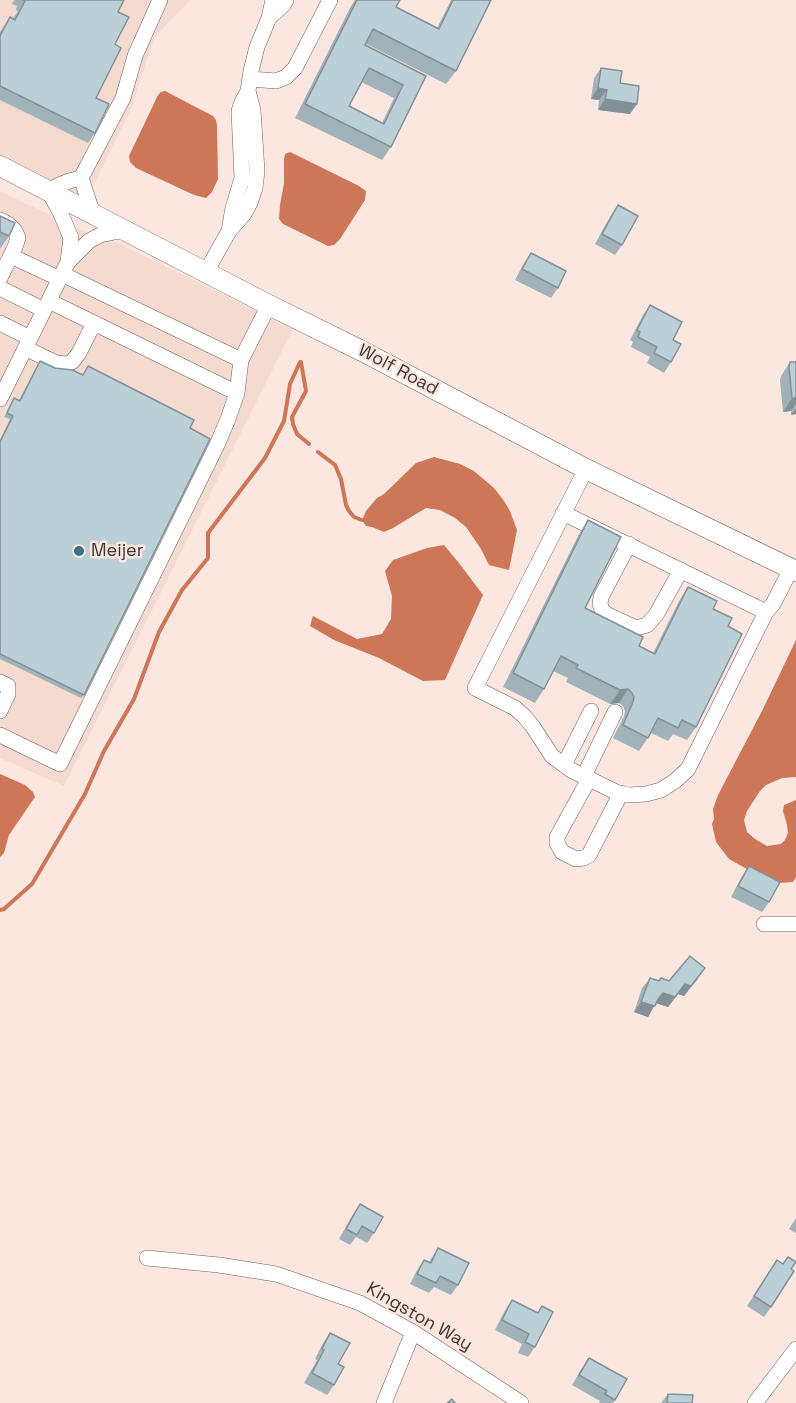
<!DOCTYPE html>
<style>
body{margin:0}
canvas{display:block;background:#fce7e0}
</style>
<canvas width="796" height="1403"></canvas>
<script>
const ctx = document.querySelector('canvas').getContext('2d');
ctx.lineJoin = 'round';
function fillPath(path, color) { ctx.fillStyle = color; ctx.fill(path, 'evenodd'); }
const poly = rows => new Path2D(rows.map(r => 'M' + r).join(''));
function trace(path, color, width, dash) { ctx.strokeStyle = color; ctx.lineWidth = width; ctx.lineCap = dash ? 'butt' : 'round'; ctx.setLineDash(dash || []); ctx.stroke(path); }
function drawText(font, color, halo, rows, align = 'center') {
  ctx.font = font + ' "Space Grotesk",sans-serif'; ctx.lineWidth = 5; ctx.setLineDash([]); ctx.textBaseline = 'middle'; ctx.strokeStyle = halo; ctx.fillStyle = color; for (const [text, x, y, turn = 0] of rows) {
    ctx.save(); ctx.translate(x, y); ctx.rotate((+turn || 0) * Math.PI / 180); ctx.textAlign = isNaN(turn) ? turn : align; if (halo) ctx.strokeText(text, 0, 0); ctx.fillText(text, 0, 0); ctx.restore();
  }
}
const built = poly([
 [0,0,190,0,154,38,131,109,82,208,0,166],
 [0,191,83,231,116,242,293,329,64,786,0,758]
]);
const water = poly([
 [165,91,213,116,216,120,217,125,218,179,212,192,206,198,194,195,136,168,130,162,129,156,158,95,161,92],
 [290,152,359,186,366,191,365,200,340,239,334,245,328,246,283,224,279,219,280,205,284,183,284,159,285,154],
 [434,457,460,464,474,471,494,488,504,501,510,511,517,530,509,570,489,565,481,549,466,527,455,518,440,510,426,508,393,528,384,532,372,527,366,526,362,520,366,511,377,498,384,494,416,463],
 [444,545,459,563,483,595,445,680,423,681,379,658,334,640,310,626,313,616,357,639,382,634,391,619,392,596,385,571,393,560,427,548],
 [796,640,796,777,782,778,766,785,760,791,747,811,744,820,747,832,755,839,767,846,781,844,785,840,788,833,787,825,783,811,784,805,796,800,796,877,793,882,779,883,754,873,729,859,716,842,712,824,714,819,713,809,718,795,762,711],
 [0,774,25,785,33,792,35,797,9,835,4,853,0,857]
]);
const stream = poly([
 [301,362,306,391,292,417,293,424,297,434,309,444],
 [318,452,335,465,341,479,346,505,349,511,354,517,362,520],
 [0,910,4,909,32,884,85,794,104,751,134,699,159,632,182,590,208,558,208,533,265,458,284,421,290,384,300,362]
]);
const minor = poly([
 [269,18,284,4,286,0],
 [250,79,276,81,286,77,295,68,330,0],
 [81,178,93,214],
 [0,220,8,224,15,231,18,238,15,247,0,278],
 [229,231,233,208,242,178,239,111,242,102,248,91,251,71,257,47,269,18,273,0],
 [11,256,60,279],
 [68,262,71,238,61,214,49,192,57,186,69,181,81,178,123,98,135,56,160,0],
 [206,272,229,231,244,214,250,203,255,188,257,171,253,110,248,91],
 [62,274,241,360,269,305],
 [0,288,44,310],
 [49,301,237,393],
 [0,323,30,338],
 [25,348,56,363,66,364,72,362,79,353,94,323],
 [0,399,68,262,89,241,100,235,124,230],
 [586,469,475,688,515,708,525,717,533,727,552,756,571,770,618,793,629,795,646,794,661,790,675,781,688,769,766,612,773,604,791,569],
 [563,513,766,612],
 [629,544,601,597,600,604,602,610,606,614,636,628,647,625,656,615,681,570],
 [0,682,8,686,8,694,0,711],
 [0,735,60,764,217,445,228,419,237,393,241,360],
 [564,765,591,711],
 [584,776,615,712],
 [589,779,557,837,557,843,562,852,576,859,584,858,589,855,621,793],
 [764,924,796,924],
 [147,1258,219,1265,276,1274,360,1303,413,1332,521,1403],
 [384,1403,413,1332],
 [755,1403,796,1349]
]);
const major = poly([
 [0,166,269,305,362,351,586,469,796,571]
]);
const wall = poly([
 [14,0,124,0,118,12,115,44,96,98,95,133,88,143,0,100,0,32,10,17,13,19,18,11,16,10,17,6,12,4],
 [355,0,400,0,396,7,437,28,451,0,491,0,456,71,446,84,366,44,365,45,426,76,391,147,382,160,295,118,351,6],
 [361,82,394,98,382,123,349,106],
 [601,68,620,83,630,114,598,110,599,100,591,99,594,78],
 [618,205,622,245,615,255,595,244,611,215],
 [0,216,9,236,0,249],
 [531,253,558,288,551,298,515,280,524,263],
 [650,305,673,340,671,362,664,373,647,363,650,357,631,347,633,342,630,340,643,315],
 [40,361,190,428,84,695,81,698,0,659,0,440,10,419,4,417,14,398,19,400],
 [790,362,796,362,796,414,791,415,791,411,783,412,780,380,781,376],
 [588,520,585,608,639,646,653,653,679,601,688,587,713,609,728,626,696,727,687,740,673,734,668,741,651,733,639,751,613,738,624,716,625,711,623,706,619,703,610,704,566,682,568,678,553,671,544,689,535,703,503,687,579,534],
 [749,866,769,902,762,912,731,897,742,876],
 [650,978,659,981,698,979,684,996,678,994,668,1007,656,1003,648,1017,634,1012,642,988],
 [360,1204,374,1233,367,1243,356,1237,350,1245,339,1239,353,1214],
 [796,1218,796,1233,789,1229],
 [438,1248,458,1285,451,1295,434,1287,429,1293,410,1284,417,1270,424,1260,429,1262],
 [777,1260,771,1307,764,1317,747,1306],
 [512,1300,537,1313,542,1306,535,1347,528,1357,518,1353,522,1344,495,1330,505,1310],
 [330,1333,338,1364,334,1385,327,1395,304,1383,317,1360,315,1359,323,1343],
 [589,1358,615,1400,613,1403,599,1403,600,1401,572,1385,582,1368],
 [668,1394,692,1403,661,1403]
]);
const shadedWall = poly([
 [598,88,607,90,599,100,591,99],
 [605,99,637,104,630,114,598,110],
 [792,398,796,398,796,404,791,411,783,412],
 [796,408,796,414,791,415],
 [628,689,619,703,610,704,620,690],
 [705,968,684,996,678,994,668,1007,656,1003,648,1017,634,1012,641,1002,685,984]
]);
const building = poly([
 [23,0,124,0,118,12,129,17,115,44,121,48,96,98,109,104,95,133,0,86,0,36,10,17,15,20,25,1,23,0],
 [357,0,400,0,396,7,439,29,453,0,491,0,456,71,373,29,365,45,426,76,391,147,305,104,357,0],
 [369,68,403,85,384,124,349,106,369,68],
 [601,68,622,71,620,83,639,86,637,104,605,99,607,90,598,88,601,68],
 [618,205,638,216,622,245,602,234,618,205],
 [0,216,15,223,9,236,0,232,0,216],
 [531,253,566,271,558,288,522,269,531,253],
 [650,305,682,322,673,340,681,344,671,362,654,353,657,347,638,337,640,332,637,330,650,305],
 [40,361,55,368,72,370,83,375,88,366,194,420,190,428,210,439,84,695,0,654,0,442,13,416,7,413,14,398,20,401,40,361],
 [790,362,796,362,796,398,792,398,789,367,790,362],
 [588,520,621,537,585,608,643,637,639,646,655,654,688,587,717,601,713,609,732,618,728,626,742,634,696,727,682,720,678,728,658,718,648,738,623,725,633,702,634,697,632,693,628,689,620,690,576,668,578,665,561,656,544,689,513,673,588,520],
 [749,866,780,882,769,902,738,886,749,866],
 [690,956,705,968,691,986,685,984,675,997,663,993,657,1001,655,1006,641,1002,650,978,659,981,661,978,669,981,690,956],
 [360,1204,383,1217,374,1233,362,1226,357,1235,346,1229,360,1204],
 [438,1248,469,1263,458,1285,440,1276,436,1283,417,1274,424,1260,431,1263,438,1248],
 [788,1257,796,1262,791,1269,794,1271,771,1307,754,1296,777,1260,783,1264,788,1257],
 [512,1300,538,1313,542,1306,553,1312,535,1347,525,1342,529,1334,502,1320,512,1300],
 [330,1333,350,1343,338,1364,344,1367,334,1385,312,1373,324,1350,322,1349,330,1333],
 [589,1358,627,1379,615,1400,605,1394,607,1391,579,1375,589,1358],
 [668,1394,693,1395,692,1403,667,1403,668,1394],
 [452,1399,455,1403,447,1403,452,1399]
]);
const markers = [
 [79,551,6,"#337287"]
];
const streetNames = [
 ["Wolf Road",398,370,28],
 ["Kingston Way",419,1317,30]
];
const poiNames = [
 ["Meijer",91,551]
];
fillPath(built, '#f5dad0');
fillPath(water, '#ce7658');
trace(stream, '#ce7658', 4);
trace(minor, '#6f5e58', 16);
trace(major, '#6f5e58', 21);
trace(minor, '#fff', 15);
trace(major, '#fff', 20);
fillPath(wall, '#a1b2b9');
fillPath(shadedWall, '#839196');
fillPath(building, '#bbcfd7');
trace(building, '#839196', 1.5);
for (const [x, y, r, color] of markers) { const dot = new Path2D(); dot.arc(x, y, r, 0, 2 * Math.PI); ctx.fillStyle = color; ctx.fill(dot); trace(dot, '#fce7e0', 2); }
drawText('18px', '#3d3533', '#fce7e0', streetNames);
drawText('18px', '#3d3533', '#fce7e0', poiNames, 'left');
</script>
